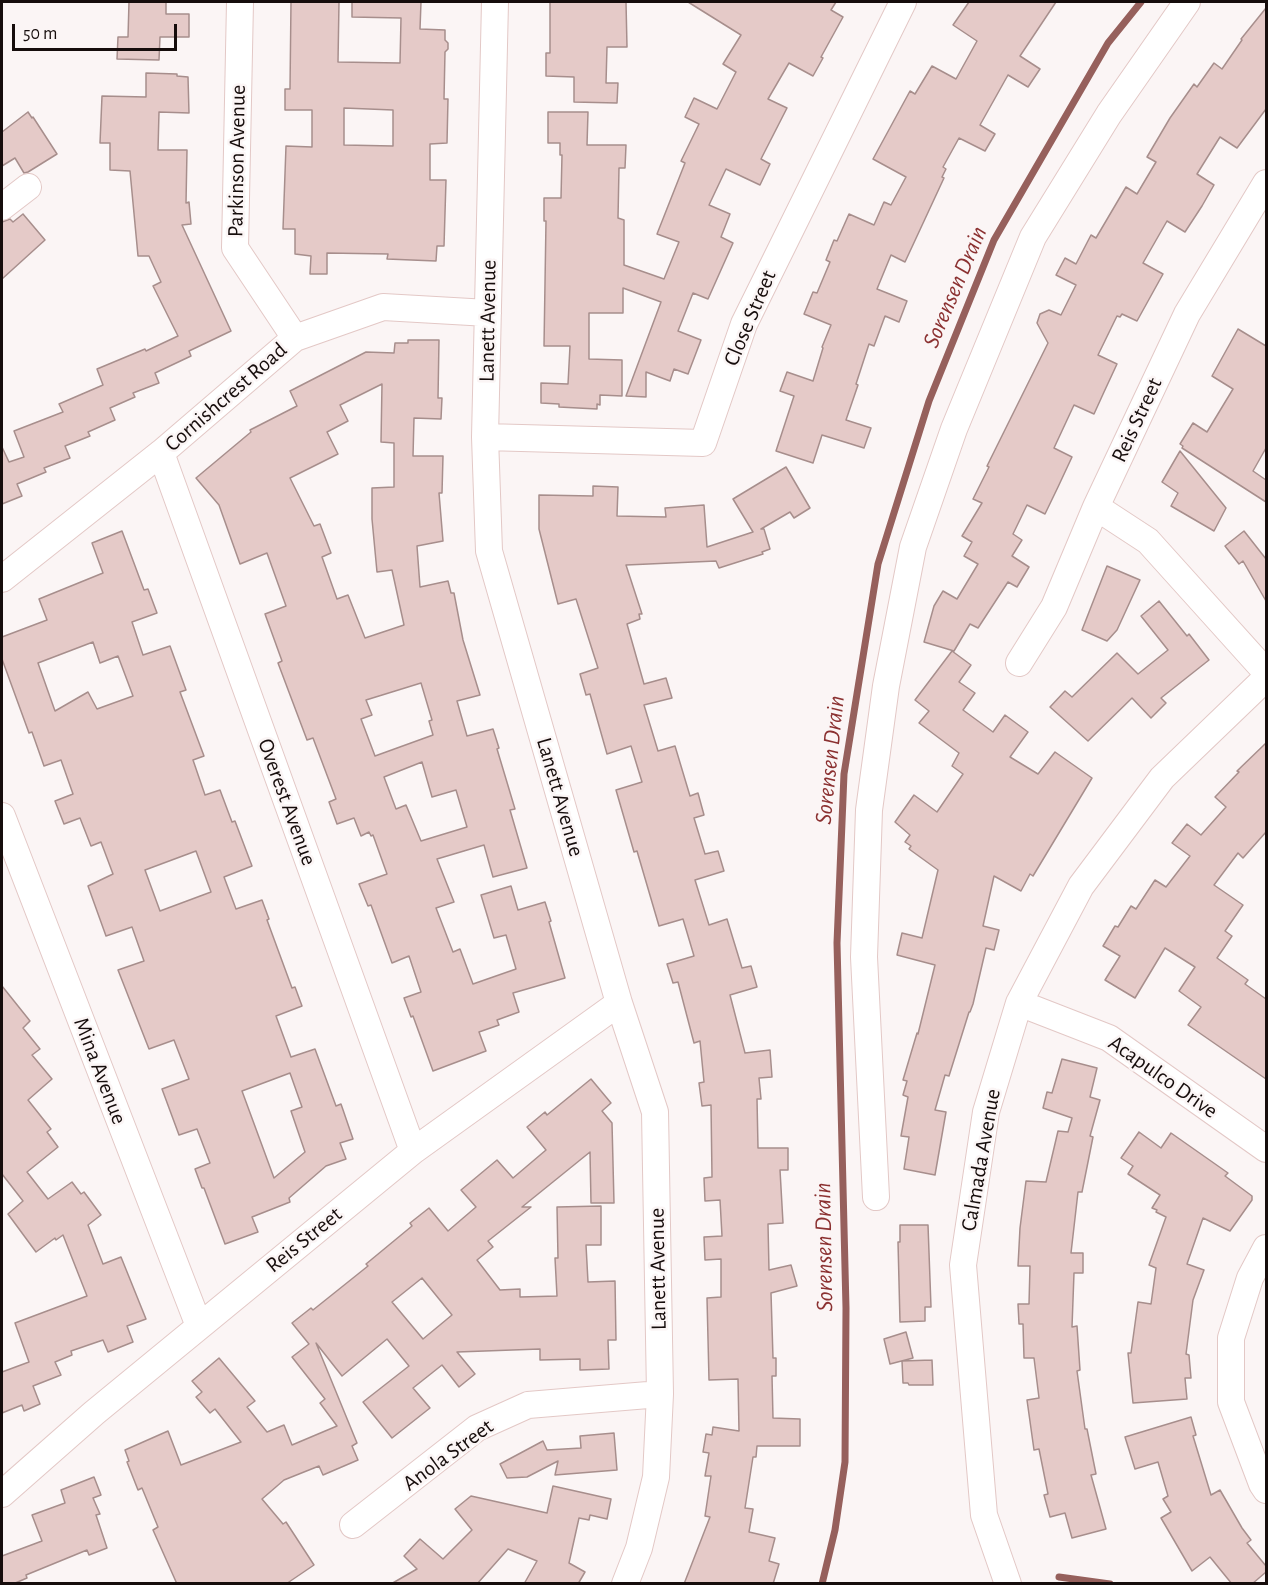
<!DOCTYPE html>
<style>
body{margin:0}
#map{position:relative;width:1268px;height:1585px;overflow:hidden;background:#fbf5f5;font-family:"Alegreya Sans",sans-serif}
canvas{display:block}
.frame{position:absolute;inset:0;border:3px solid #160d0c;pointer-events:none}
.scale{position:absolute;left:12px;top:24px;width:165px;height:27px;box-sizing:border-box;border:3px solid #160d0c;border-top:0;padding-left:8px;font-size:18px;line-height:21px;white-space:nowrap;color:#160d0c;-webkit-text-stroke:4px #fbf5f5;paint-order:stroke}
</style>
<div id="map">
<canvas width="1268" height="1585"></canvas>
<div class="frame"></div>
<div class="scale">50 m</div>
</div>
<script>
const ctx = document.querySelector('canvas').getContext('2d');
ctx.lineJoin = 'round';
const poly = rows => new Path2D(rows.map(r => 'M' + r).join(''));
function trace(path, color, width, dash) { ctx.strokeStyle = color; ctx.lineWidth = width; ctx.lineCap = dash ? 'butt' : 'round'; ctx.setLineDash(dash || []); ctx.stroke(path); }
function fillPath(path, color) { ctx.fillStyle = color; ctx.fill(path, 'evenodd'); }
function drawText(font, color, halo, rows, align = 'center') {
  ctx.font = font + ' "Alegreya Sans",sans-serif'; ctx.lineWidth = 5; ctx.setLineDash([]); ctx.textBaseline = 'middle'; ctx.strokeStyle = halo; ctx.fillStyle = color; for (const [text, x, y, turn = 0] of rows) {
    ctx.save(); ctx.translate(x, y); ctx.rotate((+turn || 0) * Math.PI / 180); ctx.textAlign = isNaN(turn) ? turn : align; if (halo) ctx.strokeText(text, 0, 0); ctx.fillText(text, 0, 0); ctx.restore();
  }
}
const stream = poly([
 [1059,1577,1110,1584],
 [822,1584,835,1530,845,1462,846,1308,837,943,844,774,878,564,929,401,994,240,1108,43,1141,2]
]);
const building = poly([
 [129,2,166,2,166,14,189,14,189,37,160,37,159,60,117,59,118,37,128,37,129,2],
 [291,2,339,2,338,62,400,63,401,18,352,17,352,2,421,2,420,29,445,30,445,40,448,43,448,49,445,52,444,99,448,99,447,143,430,144,430,180,446,180,444,246,437,246,436,261,387,259,388,254,327,253,327,274,310,274,311,256,295,254,295,229,283,229,286,146,312,147,312,110,285,110,285,89,290,89,291,2],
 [344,108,393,110,393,146,344,145,344,108],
 [550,2,626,2,627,47,607,47,606,83,618,83,617,103,574,102,574,77,546,76,546,53,550,53,550,2],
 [688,2,836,2,831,10,843,17,821,57,823,58,813,76,789,63,768,99,787,108,761,159,770,164,760,185,726,169,709,205,730,214,721,237,733,243,708,299,693,293,678,331,701,340,688,374,674,369,670,381,646,372,646,397,626,396,661,302,623,288,623,313,589,313,589,359,622,360,622,396,600,395,600,405,597,404,597,409,559,407,559,404,541,403,541,383,568,384,570,346,544,346,546,221,544,221,544,198,561,198,562,155,560,155,560,143,548,143,548,112,588,112,587,145,626,145,625,168,619,168,618,218,624,220,624,265,664,279,679,242,657,234,685,163,681,161,699,124,685,117,694,98,717,109,736,72,723,64,741,35,688,2],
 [969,2,1056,2,1020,56,1040,69,1028,87,1008,75,980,125,995,134,985,151,959,138,943,167,946,169,942,177,944,178,905,262,891,255,877,289,907,301,899,322,885,316,874,346,869,344,856,384,858,385,846,420,871,428,864,448,822,435,813,463,776,451,794,396,780,391,787,372,813,381,823,348,822,347,831,325,804,314,813,292,817,293,830,262,826,260,834,240,837,241,849,214,874,225,884,202,891,205,906,177,873,159,910,91,915,94,932,66,956,79,977,41,953,25,969,2],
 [1266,8,1266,109,1237,148,1220,137,1197,174,1214,185,1202,206,1185,232,1167,221,1143,263,1163,274,1137,321,1122,314,1120,317,1117,316,1098,355,1117,364,1104,392,1094,414,1074,405,1054,448,1072,457,1058,487,1045,514,1027,505,1013,534,1022,540,1012,556,1029,567,1017,587,1008,582,978,628,970,624,954,651,924,642,934,606,943,591,957,599,978,564,964,556,972,542,962,536,982,503,973,499,989,467,987,466,1048,343,1037,323,1040,314,1049,310,1061,315,1076,285,1056,275,1065,258,1076,264,1091,235,1096,238,1126,187,1137,194,1156,162,1147,157,1170,118,1194,84,1197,87,1214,63,1222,69,1242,40,1241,39,1266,8],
 [146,73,177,74,177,76,188,77,189,113,159,112,158,150,187,150,186,203,189,202,191,224,182,225,231,331,189,351,191,356,155,373,159,383,133,393,135,397,110,408,115,420,88,432,90,436,65,446,70,458,44,468,46,472,17,484,22,496,2,504,2,447,9,462,24,457,14,431,63,412,59,404,103,385,97,369,145,349,146,351,178,336,153,286,161,282,149,256,138,256,130,171,110,170,110,143,100,143,102,96,146,97,146,73],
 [28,112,32,118,33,117,57,154,28,172,24,173,15,158,2,166,2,132,28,112],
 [23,214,45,240,2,279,2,222,10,219,13,222,23,214],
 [1238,329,1266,346,1266,448,1253,471,1266,480,1266,502,1182,448,1183,446,1180,444,1193,423,1207,432,1233,389,1212,376,1238,329],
 [408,340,439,340,438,398,442,398,441,419,414,418,413,456,443,456,442,493,439,493,443,541,417,546,420,587,448,581,451,593,454,593,463,640,480,695,457,701,467,736,493,729,499,748,497,749,515,809,510,810,527,868,493,877,484,845,437,859,454,902,436,908,453,952,460,949,473,984,516,969,506,935,494,938,481,895,511,886,518,910,545,902,551,921,549,922,565,978,513,993,519,1012,497,1020,499,1025,479,1032,486,1051,433,1071,413,1016,411,1017,404,998,421,992,409,956,392,963,371,905,368,906,359,884,387,874,373,835,371,836,369,832,361,836,354,818,337,824,329,802,336,799,313,738,307,740,278,663,282,661,265,614,286,606,267,553,240,564,219,505,196,478,251,432,250,430,297,406,290,391,366,352,394,353,395,343,408,343,408,340],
 [382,384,381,442,394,443,394,487,372,488,372,519,377,572,392,570,404,625,365,638,348,595,337,599,322,557,331,553,320,524,314,526,290,478,338,454,327,432,348,421,340,405,382,384],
 [421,683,432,720,429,721,433,735,375,756,361,719,372,715,366,700,421,683],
 [422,762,432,797,456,790,467,827,421,841,406,805,396,809,384,777,422,762],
 [1180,451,1226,508,1214,531,1171,506,1178,493,1162,482,1180,451],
 [786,467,810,508,794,518,790,512,761,529,764,529,770,549,762,552,763,554,719,568,716,561,626,565,642,614,639,614,640,619,627,624,644,684,666,678,672,698,644,705,658,751,675,746,690,796,698,793,704,815,694,818,705,854,718,851,724,871,695,880,709,925,727,919,742,968,751,966,757,987,730,995,745,1053,770,1050,772,1077,759,1078,761,1099,757,1099,758,1148,788,1148,788,1170,780,1170,783,1223,768,1224,769,1270,791,1265,797,1286,771,1293,773,1358,776,1358,776,1376,772,1376,773,1418,800,1419,800,1446,757,1446,756,1457,753,1457,745,1508,753,1509,749,1532,775,1538,769,1561,779,1564,773,1584,684,1584,710,1517,705,1516,711,1476,705,1476,709,1453,703,1452,706,1434,712,1435,713,1427,739,1431,738,1379,709,1380,707,1298,721,1297,721,1259,705,1260,704,1237,722,1236,720,1200,705,1201,704,1178,712,1177,711,1105,702,1106,699,1083,704,1082,700,1041,694,1043,678,982,673,983,667,964,694,956,683,919,659,926,637,851,634,852,616,790,642,782,631,746,607,754,590,694,586,695,580,674,598,668,576,599,558,604,539,529,539,495,593,496,593,486,618,487,617,516,666,517,665,508,704,505,707,547,753,532,733,499,786,467],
 [122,531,144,590,148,589,157,613,132,622,143,655,170,646,186,690,180,692,204,756,193,760,205,795,220,790,232,822,235,821,252,866,224,877,236,909,262,900,269,919,267,920,292,988,295,987,302,1006,276,1016,291,1057,315,1049,336,1106,341,1104,353,1139,340,1143,346,1159,326,1166,289,1198,290,1202,252,1217,258,1232,225,1244,204,1188,202,1188,195,1169,210,1163,197,1129,179,1135,162,1089,189,1079,174,1040,149,1049,118,970,144,961,132,927,106,936,88,886,113,874,101,842,91,846,80,818,64,824,55,801,73,794,61,760,44,766,32,732,29,733,2,659,2,637,47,620,39,599,103,573,92,543,122,531],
 [93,642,100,663,118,656,133,696,97,709,88,692,55,711,38,663,93,642],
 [196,851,211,892,160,911,145,870,196,851],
 [290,1073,302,1107,291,1111,305,1152,274,1178,242,1091,290,1073],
 [1244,531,1266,559,1266,601,1243,561,1239,564,1225,546,1244,531],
 [1107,566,1140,580,1117,630,1107,641,1082,630,1107,566],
 [1159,601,1187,636,1189,634,1209,660,1161,698,1166,703,1151,718,1132,698,1088,741,1050,707,1065,691,1072,697,1117,653,1138,674,1168,650,1141,616,1159,601],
 [952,651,971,665,959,682,975,693,963,710,993,732,1005,715,1028,732,1010,757,1038,774,1055,752,1092,778,1033,876,1030,874,1021,891,994,876,983,926,999,930,994,950,986,948,973,1004,970,1012,969,1012,949,1076,945,1075,935,1110,946,1112,935,1175,904,1169,909,1137,901,1136,908,1097,903,1095,907,1081,903,1080,917,1033,918,1034,935,965,897,955,902,933,922,938,938,870,909,849,911,846,905,842,910,835,895,822,914,795,937,812,963,774,952,766,959,753,919,723,929,711,915,700,952,651],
 [1266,743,1266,832,1243,858,1238,853,1214,885,1243,905,1225,931,1232,936,1217,958,1248,980,1245,984,1266,999,1266,1079,1188,1025,1201,1007,1179,991,1195,967,1165,948,1135,998,1105,980,1120,956,1103,946,1115,926,1118,927,1131,906,1136,909,1155,880,1166,887,1190,856,1172,843,1187,824,1201,835,1226,807,1215,797,1239,772,1237,771,1266,743],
 [2,986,30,1021,23,1028,40,1049,32,1055,52,1079,28,1100,51,1129,47,1132,58,1147,27,1172,48,1199,72,1182,81,1194,84,1192,101,1215,88,1225,103,1264,121,1257,146,1319,127,1326,133,1342,108,1352,103,1340,71,1351,72,1355,55,1362,61,1375,33,1386,40,1404,24,1411,22,1405,2,1413,2,1372,29,1362,15,1323,87,1296,63,1235,56,1240,55,1238,36,1252,8,1214,23,1201,2,1174,2,986],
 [1062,1059,1097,1068,1090,1097,1100,1100,1090,1136,1093,1137,1082,1192,1078,1192,1071,1253,1083,1253,1083,1273,1074,1273,1072,1327,1077,1326,1080,1370,1077,1371,1085,1429,1087,1429,1096,1474,1091,1475,1106,1529,1072,1538,1065,1513,1050,1517,1044,1495,1048,1494,1039,1449,1034,1450,1027,1400,1039,1398,1034,1358,1024,1358,1023,1324,1019,1324,1018,1304,1029,1304,1030,1266,1018,1266,1020,1228,1026,1181,1046,1182,1058,1131,1068,1132,1072,1118,1043,1108,1047,1092,1052,1093,1062,1059],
 [591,1079,611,1103,602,1111,612,1123,614,1203,591,1203,590,1152,522,1207,531,1207,488,1241,493,1247,477,1260,500,1290,520,1289,520,1297,557,1296,555,1258,558,1258,557,1207,601,1206,601,1245,586,1245,588,1282,615,1281,616,1340,608,1340,609,1369,580,1370,580,1359,540,1360,540,1349,457,1352,475,1374,459,1387,442,1365,413,1388,430,1408,392,1438,363,1402,409,1366,387,1339,342,1376,316,1343,357,1443,352,1446,358,1460,323,1475,319,1466,284,1480,262,1499,283,1524,286,1522,314,1565,286,1584,177,1584,153,1530,158,1527,142,1488,138,1490,127,1462,129,1461,125,1450,168,1431,181,1465,241,1442,215,1409,210,1413,196,1397,202,1392,192,1381,219,1358,255,1401,247,1407,267,1432,284,1425,292,1445,337,1426,320,1403,325,1399,292,1357,309,1344,292,1323,311,1308,313,1310,368,1266,366,1264,412,1226,410,1223,429,1208,448,1231,476,1207,461,1190,497,1160,513,1178,546,1150,527,1127,545,1112,547,1115,591,1079],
 [422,1278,452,1315,423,1339,392,1302,422,1278],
 [1139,1132,1161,1148,1171,1133,1228,1173,1225,1176,1252,1196,1252,1200,1230,1231,1203,1218,1187,1264,1204,1270,1193,1300,1186,1354,1189,1355,1191,1378,1185,1378,1187,1399,1133,1403,1128,1353,1131,1353,1138,1302,1151,1304,1156,1268,1149,1265,1166,1217,1156,1212,1157,1210,1152,1208,1160,1195,1128,1174,1133,1166,1121,1158,1139,1132],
 [900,1225,928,1225,931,1307,925,1307,925,1321,900,1322,898,1242,900,1242,900,1225],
 [906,1332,913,1358,890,1364,884,1339,906,1332],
 [932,1360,933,1385,909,1385,908,1383,903,1383,902,1361,932,1360],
 [1191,1417,1196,1435,1193,1436,1211,1495,1220,1490,1242,1528,1251,1540,1247,1543,1266,1566,1266,1572,1252,1584,1232,1584,1210,1557,1192,1571,1161,1518,1171,1512,1163,1499,1168,1496,1158,1462,1135,1469,1125,1437,1191,1417],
 [614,1433,617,1470,555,1475,558,1461,527,1477,507,1478,500,1464,543,1441,547,1450,581,1448,580,1436,614,1433],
 [94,1477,101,1495,93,1498,100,1514,96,1515,107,1548,89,1555,87,1550,26,1575,27,1578,13,1584,2,1584,2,1556,42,1541,32,1515,65,1503,61,1490,94,1477],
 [553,1486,611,1499,607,1519,590,1515,589,1520,579,1518,569,1563,585,1572,578,1584,524,1584,537,1561,508,1549,477,1584,391,1584,417,1569,404,1556,420,1539,443,1559,472,1530,455,1509,471,1496,547,1513,553,1486]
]);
const minor = poly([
 [240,2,235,248,295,338],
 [495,2,485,437,489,551,619,1003,655,1112,660,1394,656,1477,639,1548,625,1584],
 [2,207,28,187],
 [485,437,703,443,744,324,903,2],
 [161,453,413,1151],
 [1096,507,1148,541,1266,672],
 [2,579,161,453,295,338,383,307,488,313],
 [1019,663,1054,607,1096,507,1187,314,1266,183],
 [2,816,199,1326],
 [1019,1003,1109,1038,1266,1149],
 [876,1197,864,957,869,810,886,686,913,547,954,429,1033,237,1109,114,1187,2],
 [1266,1248,1250,1278,1231,1338,1231,1402,1262,1484,1266,1490],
 [2,1494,94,1413,413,1151,619,1003],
 [353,1525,477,1428,528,1405,660,1394],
 [1008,1584,984,1515,963,1265,986,1112,1019,1003,1081,886,1162,778,1266,678]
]);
const streetNames = [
 ["Parkinson Avenue",237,161,-89],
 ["Close Street",750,318,-67],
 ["Lanett Avenue",488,321,-89],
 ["Cornishcrest Road",226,397,-41],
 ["Reis Street",1137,420,-65],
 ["Lanett Avenue",560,797,74],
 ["Overest Avenue",287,802,70],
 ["Mina Avenue",100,1071,69],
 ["Acapulco Drive",1163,1077,35],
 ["Calmada Avenue",981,1160,-80],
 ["Reis Street",304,1240,-39],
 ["Lanett Avenue",658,1269,-91],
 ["Anola Street",448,1455,-36]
];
const waterNames = [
 ["Sorensen Drain",955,287,-67],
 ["Sorensen Drain",830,760,-84],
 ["Sorensen Drain",824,1247,-91]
];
trace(stream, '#96605c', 7);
fillPath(building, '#e5cac8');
trace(building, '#a78e8c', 1.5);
trace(minor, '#e3c8c6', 28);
trace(minor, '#fff', 26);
drawText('22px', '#160d0c', '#fbf5f5', streetNames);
drawText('italic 24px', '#8b3131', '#fbf5f5', waterNames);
</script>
